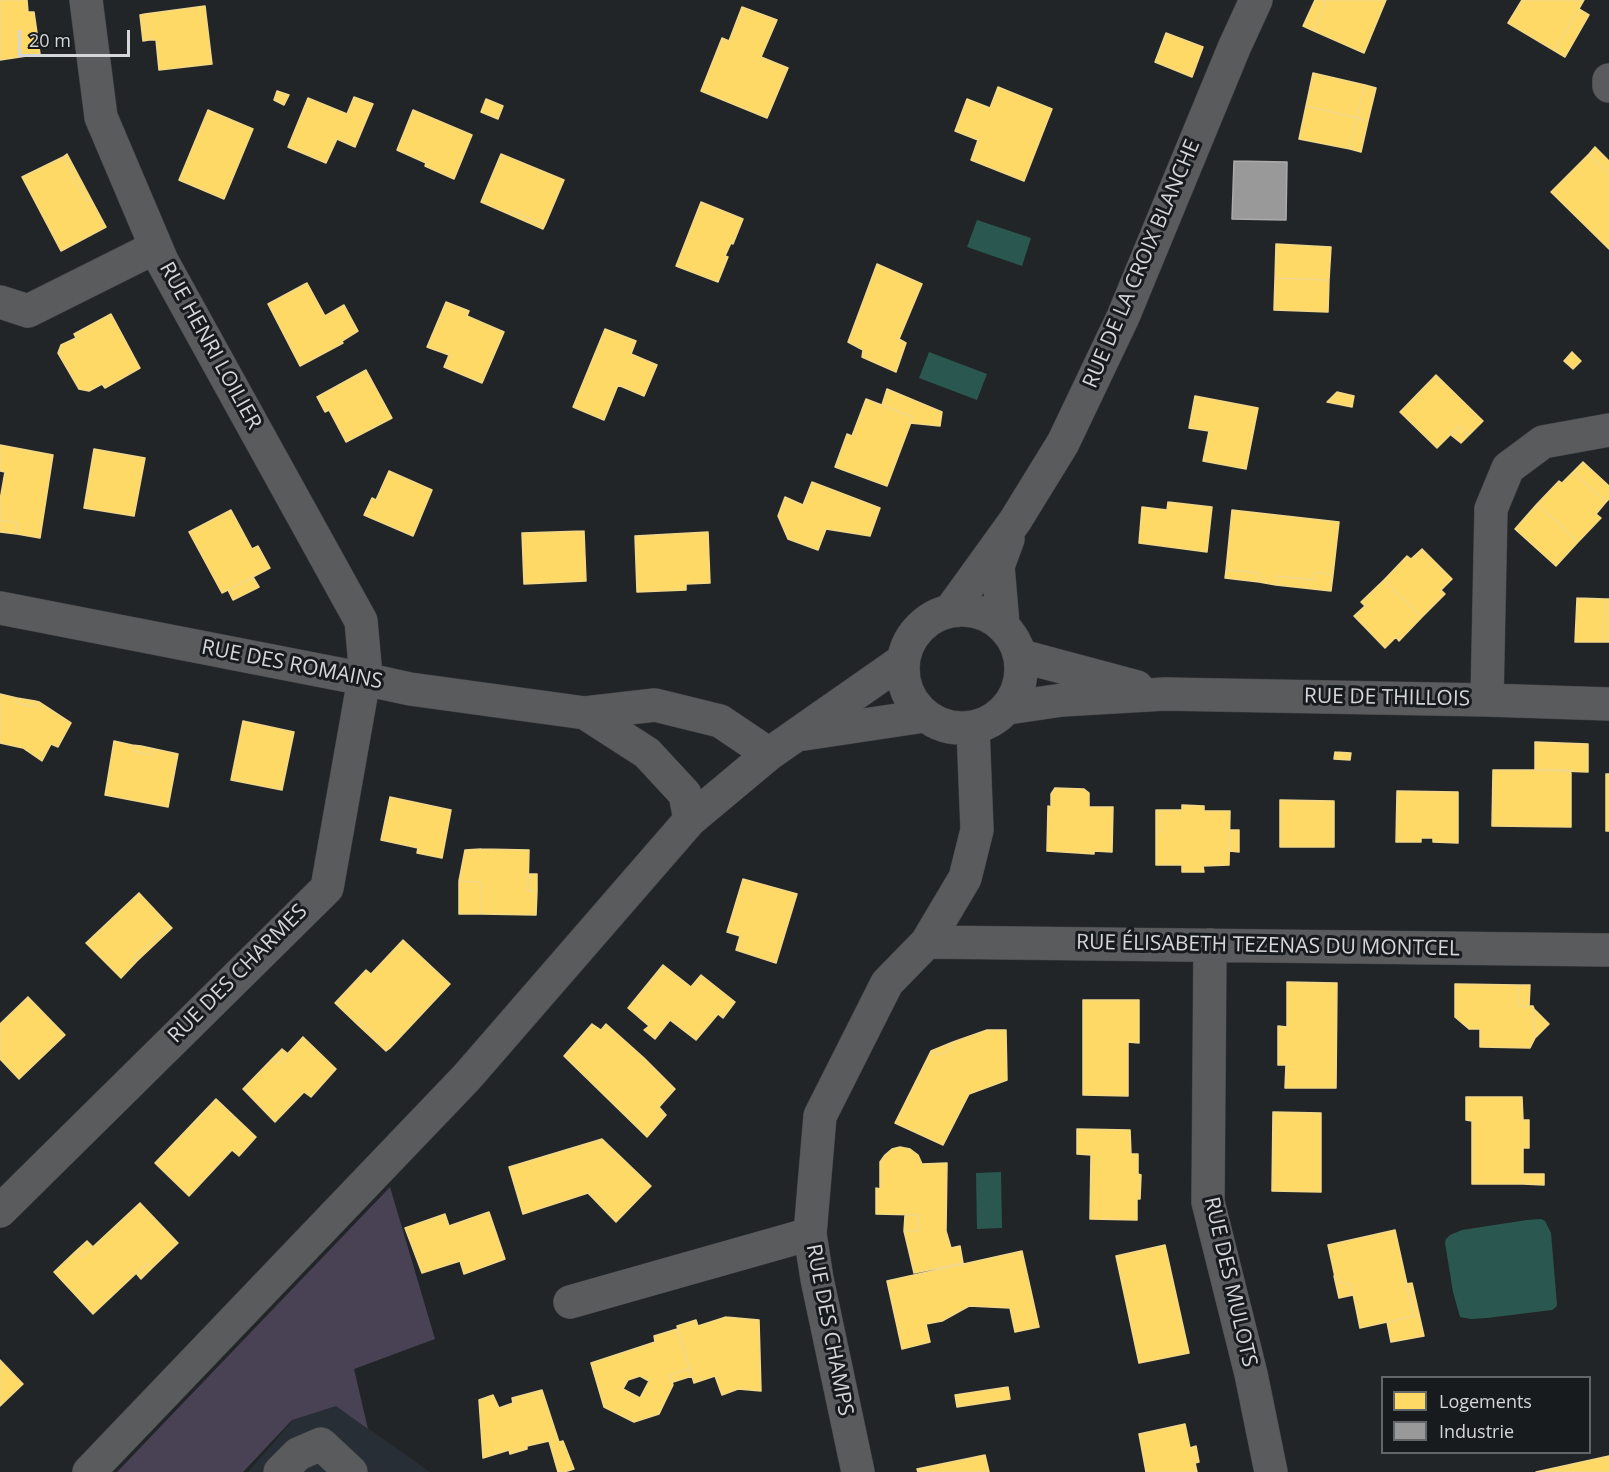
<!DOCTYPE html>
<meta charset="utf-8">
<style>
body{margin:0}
#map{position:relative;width:1609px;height:1472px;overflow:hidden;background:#222527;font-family:"Open Sans",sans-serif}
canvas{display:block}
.legend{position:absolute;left:1381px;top:1376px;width:210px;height:78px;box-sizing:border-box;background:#171b1e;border:2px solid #636669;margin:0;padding:8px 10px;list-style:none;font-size:18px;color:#d4d6d9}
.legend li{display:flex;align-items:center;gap:12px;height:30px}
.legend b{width:30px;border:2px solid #636669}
.scale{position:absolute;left:18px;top:30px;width:112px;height:27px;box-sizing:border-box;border:3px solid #d4d6d9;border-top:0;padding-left:8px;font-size:18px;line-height:21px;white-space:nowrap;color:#d4d6d9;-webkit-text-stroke:4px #171b1e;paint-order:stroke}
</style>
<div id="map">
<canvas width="1609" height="1472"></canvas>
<ul class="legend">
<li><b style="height:16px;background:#ffd966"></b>Logements</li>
<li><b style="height:16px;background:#999"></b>Industrie</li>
</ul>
<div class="scale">20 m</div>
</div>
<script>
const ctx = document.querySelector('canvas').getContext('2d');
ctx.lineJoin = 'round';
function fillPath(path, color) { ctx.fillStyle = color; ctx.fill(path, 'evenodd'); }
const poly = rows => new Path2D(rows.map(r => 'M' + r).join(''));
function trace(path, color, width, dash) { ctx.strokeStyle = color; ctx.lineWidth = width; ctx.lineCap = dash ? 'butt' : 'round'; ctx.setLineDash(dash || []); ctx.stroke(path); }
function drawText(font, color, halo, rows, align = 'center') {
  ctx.font = font + ' "Open Sans",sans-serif'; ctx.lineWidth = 6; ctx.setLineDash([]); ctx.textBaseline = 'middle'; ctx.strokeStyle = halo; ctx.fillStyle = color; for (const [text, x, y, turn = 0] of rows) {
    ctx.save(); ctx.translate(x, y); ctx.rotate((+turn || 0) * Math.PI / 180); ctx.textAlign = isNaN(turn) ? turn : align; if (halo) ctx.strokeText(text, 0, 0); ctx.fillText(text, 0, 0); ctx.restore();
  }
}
const built = poly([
 [317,1392,430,1472,248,1472]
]);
const green = poly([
 [390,1187,435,1339,354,1369,368,1429,336,1406,292,1420,243,1472,117,1472]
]);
const water = poly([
 [977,220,1031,238,1022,266,967,247],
 [929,352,987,374,977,400,919,378],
 [1001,1172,1002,1228,977,1229,976,1173],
 [1541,1219,1545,1221,1551,1233,1557,1305,1556,1307,1552,1310,1487,1318,1471,1319,1460,1317,1453,1292,1445,1243,1446,1239,1450,1235,1462,1230,1527,1220]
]);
const homes = poly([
 [0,0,27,0,28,12,34,12,40,54,0,60,0,0],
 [1315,0,1327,0,1314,31,1303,26,1315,0],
 [1327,0,1386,0,1364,53,1314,31,1327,0],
 [1522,0,1584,0,1555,51,1508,23,1522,0],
 [205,6,212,64,159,70,156,40,149,40,145,14,205,6],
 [742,7,777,20,761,57,788,68,767,118,701,91,722,38,729,41,742,7],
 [1579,9,1589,15,1565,57,1555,51,1579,9],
 [145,14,149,40,143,41,140,15,145,14],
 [1166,33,1203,47,1192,77,1155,62,1166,33],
 [1313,73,1365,85,1357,118,1306,106,1313,73],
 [1365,85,1376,88,1368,121,1357,118,1365,85],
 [998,87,1052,109,1024,181,971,160,978,140,955,131,967,99,990,108,998,87],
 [277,91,289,95,284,105,274,100,277,91],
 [354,97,373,104,355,147,337,139,326,163,288,147,308,98,347,114,354,97],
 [486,99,503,106,498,119,481,112,486,99],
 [1306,106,1357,118,1350,149,1299,139,1306,106],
 [208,110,253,129,224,199,179,180,208,110],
 [413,110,472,135,454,179,425,166,426,163,397,150,413,110],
 [1357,118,1368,121,1361,152,1350,149,1357,118],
 [1595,147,1609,161,1609,174,1589,154,1595,147],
 [67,154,91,199,86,201,63,157,67,154],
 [501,154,564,180,545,225,512,211,511,215,481,202,501,154],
 [1589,154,1609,174,1609,249,1551,192,1589,154],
 [63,157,86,201,91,199,106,227,61,251,22,177,63,157],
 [701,202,743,219,733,244,731,243,725,256,728,257,718,282,676,266,701,202],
 [512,211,518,213,545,225,543,229,511,215,512,211],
 [1276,244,1331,247,1329,280,1275,278,1276,244],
 [877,264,922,284,899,339,906,343,896,372,862,357,863,350,848,342,877,264],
 [1275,278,1329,280,1328,312,1274,310,1275,278],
 [307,283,325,316,344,305,358,331,342,341,343,343,300,366,268,304,307,283],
 [446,302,469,311,467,316,504,332,482,383,444,367,449,355,427,347,446,302],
 [111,314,140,368,105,388,102,384,89,391,79,389,58,353,61,345,76,338,74,334,111,314],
 [605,329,636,341,631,354,657,365,644,396,618,385,604,420,573,407,605,329],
 [1572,352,1581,361,1573,369,1564,361,1572,352],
 [366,370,392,418,346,442,329,410,325,412,317,397,366,370],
 [1436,375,1483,421,1468,436,1459,426,1437,448,1400,412,1436,375],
 [887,389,942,412,940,426,910,423,913,417,882,405,887,389],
 [1337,392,1354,396,1352,407,1327,402,1337,392],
 [1195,396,1258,408,1246,469,1203,461,1209,431,1189,428,1195,396],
 [866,399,913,417,887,486,835,467,847,434,852,436,866,399],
 [1459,426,1468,436,1461,443,1451,435,1459,426],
 [0,445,53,455,40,538,17,534,18,523,0,520,0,500,5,472,0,471,0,445],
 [94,449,145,458,134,516,84,508,94,449],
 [1583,462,1609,486,1609,499,1606,502,1573,472,1583,462],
 [389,471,432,490,413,536,364,515,372,498,376,500,389,471],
 [1573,472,1606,502,1596,514,1601,518,1578,542,1537,504,1559,481,1562,483,1573,472],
 [812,482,880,508,870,536,826,529,818,550,788,539,778,516,785,497,803,505,812,482],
 [1168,502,1212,507,1207,552,1139,543,1142,507,1167,510,1168,502],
 [1537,504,1578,542,1556,566,1515,529,1537,504],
 [231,510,252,549,258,546,270,568,222,593,189,532,231,510],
 [1232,510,1339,522,1333,575,1315,572,1314,580,1277,576,1276,585,1259,582,1260,573,1226,570,1232,510],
 [0,520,18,523,17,534,0,532,0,520],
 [584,531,586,581,524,584,522,533,584,531],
 [708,532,710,583,686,584,686,590,637,592,635,536,708,532],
 [1422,549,1452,579,1441,590,1445,594,1422,617,1384,580,1407,556,1411,559,1422,549],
 [1226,570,1260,573,1259,582,1225,578,1226,570],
 [1315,572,1333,575,1331,591,1276,585,1277,576,1314,580,1315,572],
 [253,577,259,587,233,600,228,590,253,577],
 [1384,580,1422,617,1399,641,1396,637,1385,648,1354,616,1365,606,1361,602,1384,580],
 [1577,598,1605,599,1603,642,1575,642,1577,598],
 [1605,599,1609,599,1609,642,1603,642,1605,599],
 [0,694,17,698,16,703,34,707,35,701,39,702,71,723,58,747,51,744,42,761,23,748,0,743,0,694],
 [17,698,35,701,34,707,16,703,17,698],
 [243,721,294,732,282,790,231,780,243,721],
 [114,741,132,745,134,751,150,755,155,749,178,754,168,807,105,795,114,741],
 [1535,742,1588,744,1588,772,1535,770,1535,742],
 [132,745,141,746,155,749,150,755,134,751,132,745],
 [1335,752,1351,753,1350,760,1334,759,1335,752],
 [1493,770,1571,770,1571,827,1492,826,1493,770],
 [1606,774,1609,774,1609,831,1606,831,1606,774],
 [1055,788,1084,789,1089,793,1089,807,1113,807,1112,852,1094,851,1094,854,1047,851,1048,806,1051,807,1051,794,1055,788],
 [1397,791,1458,792,1458,843,1433,842,1433,838,1421,838,1421,842,1396,842,1397,791],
 [390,797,451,810,442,858,417,853,418,848,381,840,390,797],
 [1280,800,1334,801,1334,847,1280,847,1280,800],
 [1182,805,1204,806,1204,811,1230,811,1229,865,1203,866,1204,872,1182,872,1182,865,1156,865,1156,833,1162,830,1162,810,1182,810,1182,805],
 [1156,810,1162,810,1162,830,1156,833,1156,810],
 [1230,830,1239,830,1239,852,1230,851,1230,830],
 [481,849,529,850,528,891,537,891,536,915,481,914,481,882,459,881,465,850,481,849],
 [528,874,537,874,537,891,528,891,528,874],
 [743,879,797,894,776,963,736,950,740,936,727,932,743,879],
 [459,881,481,882,481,914,459,914,459,881],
 [139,893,169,925,134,958,137,961,121,978,86,943,139,893],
 [169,925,172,928,137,961,134,958,169,925],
 [403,940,450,984,390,1048,361,1021,358,1025,335,1003,366,970,371,974,403,940],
 [663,965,691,987,701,975,735,1002,723,1018,718,1014,696,1040,670,1020,655,1039,644,1030,649,1026,628,1008,663,965],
 [1287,982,1337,983,1336,1088,1285,1088,1286,1065,1278,1065,1278,1026,1287,1027,1287,982],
 [1455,984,1519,985,1519,1006,1533,1006,1534,1009,1535,1038,1530,1048,1480,1047,1480,1029,1469,1029,1455,1017,1455,984],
 [1519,985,1530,985,1529,1006,1519,1006,1519,985],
 [28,997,65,1035,19,1079,0,1059,0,1024,28,997],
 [1083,1000,1139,1000,1139,1043,1128,1042,1128,1096,1083,1095,1083,1000],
 [1534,1009,1549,1024,1535,1038,1534,1023,1534,1009],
 [361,1021,390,1048,386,1051,358,1025,361,1021],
 [592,1024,601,1030,606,1024,644,1058,675,1089,659,1107,666,1115,647,1137,564,1056,592,1024],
 [987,1030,1006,1030,1007,1080,969,1094,943,1145,895,1123,931,1051,938,1055,950,1050,953,1042,987,1030],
 [303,1037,336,1069,311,1097,304,1092,275,1122,243,1089,272,1059,278,1064,303,1037],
 [953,1042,950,1050,938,1055,931,1051,953,1042],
 [282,1049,287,1053,278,1064,272,1059,282,1049],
 [1466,1097,1522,1097,1523,1120,1529,1120,1529,1148,1523,1148,1523,1184,1472,1184,1472,1121,1466,1120,1466,1097],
 [216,1099,256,1137,239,1156,232,1150,189,1196,155,1163,216,1099],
 [1273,1112,1321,1113,1321,1192,1272,1191,1273,1112],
 [1077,1129,1130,1130,1131,1154,1138,1154,1138,1174,1141,1175,1140,1199,1137,1199,1137,1220,1090,1219,1091,1155,1077,1154,1077,1129],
 [602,1139,651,1186,616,1222,588,1193,523,1214,509,1167,602,1139],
 [900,1147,910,1149,918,1155,922,1164,947,1163,946,1231,951,1248,960,1246,963,1263,914,1273,904,1231,919,1231,919,1215,876,1214,876,1188,880,1189,880,1162,885,1155,892,1149,900,1147],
 [1523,1174,1544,1174,1544,1185,1523,1184,1523,1174],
 [140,1203,178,1243,152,1268,146,1264,93,1314,54,1272,76,1251,82,1257,140,1203],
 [489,1212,505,1259,464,1274,460,1261,422,1273,405,1228,445,1214,449,1226,489,1212],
 [905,1215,919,1215,919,1231,904,1231,905,1215],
 [1395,1230,1414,1316,1360,1328,1351,1284,1339,1282,1335,1277,1328,1245,1395,1230],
 [87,1241,93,1247,82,1257,76,1251,87,1241],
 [1165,1245,1189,1353,1139,1363,1116,1256,1165,1245],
 [1022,1251,1039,1327,1015,1332,1010,1308,969,1306,942,1321,926,1324,930,1342,902,1349,887,1281,1022,1251],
 [146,1264,152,1268,141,1279,136,1273,146,1264],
 [1334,1276,1339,1282,1351,1284,1353,1295,1339,1298,1334,1276],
 [1412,1283,1424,1336,1391,1342,1387,1322,1414,1316,1406,1284,1412,1283],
 [726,1317,759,1320,761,1391,738,1389,722,1395,715,1376,694,1383,677,1326,696,1320,698,1326,726,1317],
 [677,1329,690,1368,670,1375,673,1385,659,1414,634,1422,604,1407,591,1363,655,1342,654,1336,677,1329],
 [640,1376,649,1381,640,1398,623,1389,628,1380,640,1376],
 [0,1360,23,1384,0,1406,0,1360],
 [690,1368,692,1376,673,1382,670,1375,690,1368],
 [1008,1387,1010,1399,957,1407,955,1395,1008,1387],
 [542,1390,559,1442,563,1441,574,1469,564,1472,558,1472,549,1441,527,1446,527,1449,510,1454,509,1450,483,1458,479,1400,493,1395,499,1408,513,1403,512,1398,542,1390],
 [1185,1424,1190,1448,1196,1446,1199,1462,1195,1463,1197,1472,1146,1472,1139,1434,1185,1424],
 [985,1455,989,1472,918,1472,917,1469,985,1455],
 [1609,1456,1609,1472,1536,1472,1609,1456]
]);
const industry = poly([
 [1234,161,1287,162,1286,220,1232,219,1234,161]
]);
const minor = poly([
 [1609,80,1609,86],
 [0,302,28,311,156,247],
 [0,608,364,679,410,689,585,713,655,705,720,721,769,754],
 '903 669a59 59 0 1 1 118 0a59 59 0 1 1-118 0Z',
 [950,611,1015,521,1063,443,1123,317,1234,48,1256,0],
 [1003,625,998,566,1008,539],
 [1021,656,1137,687],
 [1487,700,1491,509,1508,468,1543,442,1609,430],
 [1008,708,1062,700,1165,694,1487,700,1609,704],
 [585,713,647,753,685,794,690,820],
 [804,734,924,716],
 [927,942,1609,950],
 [1210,945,1208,1202,1251,1374,1271,1472],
 [0,1211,327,888,364,679,365,665,361,621,162,261,101,117,86,0],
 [570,1302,810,1234],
 [89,1472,467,1077,690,820,769,754,902,661],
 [280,1472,298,1454,321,1444,351,1472],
 [858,1472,817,1279,810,1234,820,1116,887,983,927,942,965,878,977,830,973,728]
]);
const streetNames = [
 ["RUE DE LA CROIX BLANCHE",1142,264,-67],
 ["RUE HENRI LOILIER",210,346,61],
 ["RUE DES ROMAINS",292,665,11],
 ["RUE DE THILLOIS",1387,698,1],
 ["RUE ÉLISABETH TEZENAS DU MONTCEL",1268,946,1],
 ["RUE DES CHARMES",238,974,-45],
 ["RUE DES MULOTS",1230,1282,77],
 ["RUE DES CHAMPS",829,1330,79]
];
fillPath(built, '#272e35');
fillPath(green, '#494255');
fillPath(water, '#2a5850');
fillPath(homes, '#ffd966');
trace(homes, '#f2d888', 1.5);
fillPath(industry, '#999');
trace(industry, '#ababac', 1.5);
trace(minor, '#404244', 34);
trace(minor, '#595b5d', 33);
drawText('21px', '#d4d6d9', '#171b1e', streetNames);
</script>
